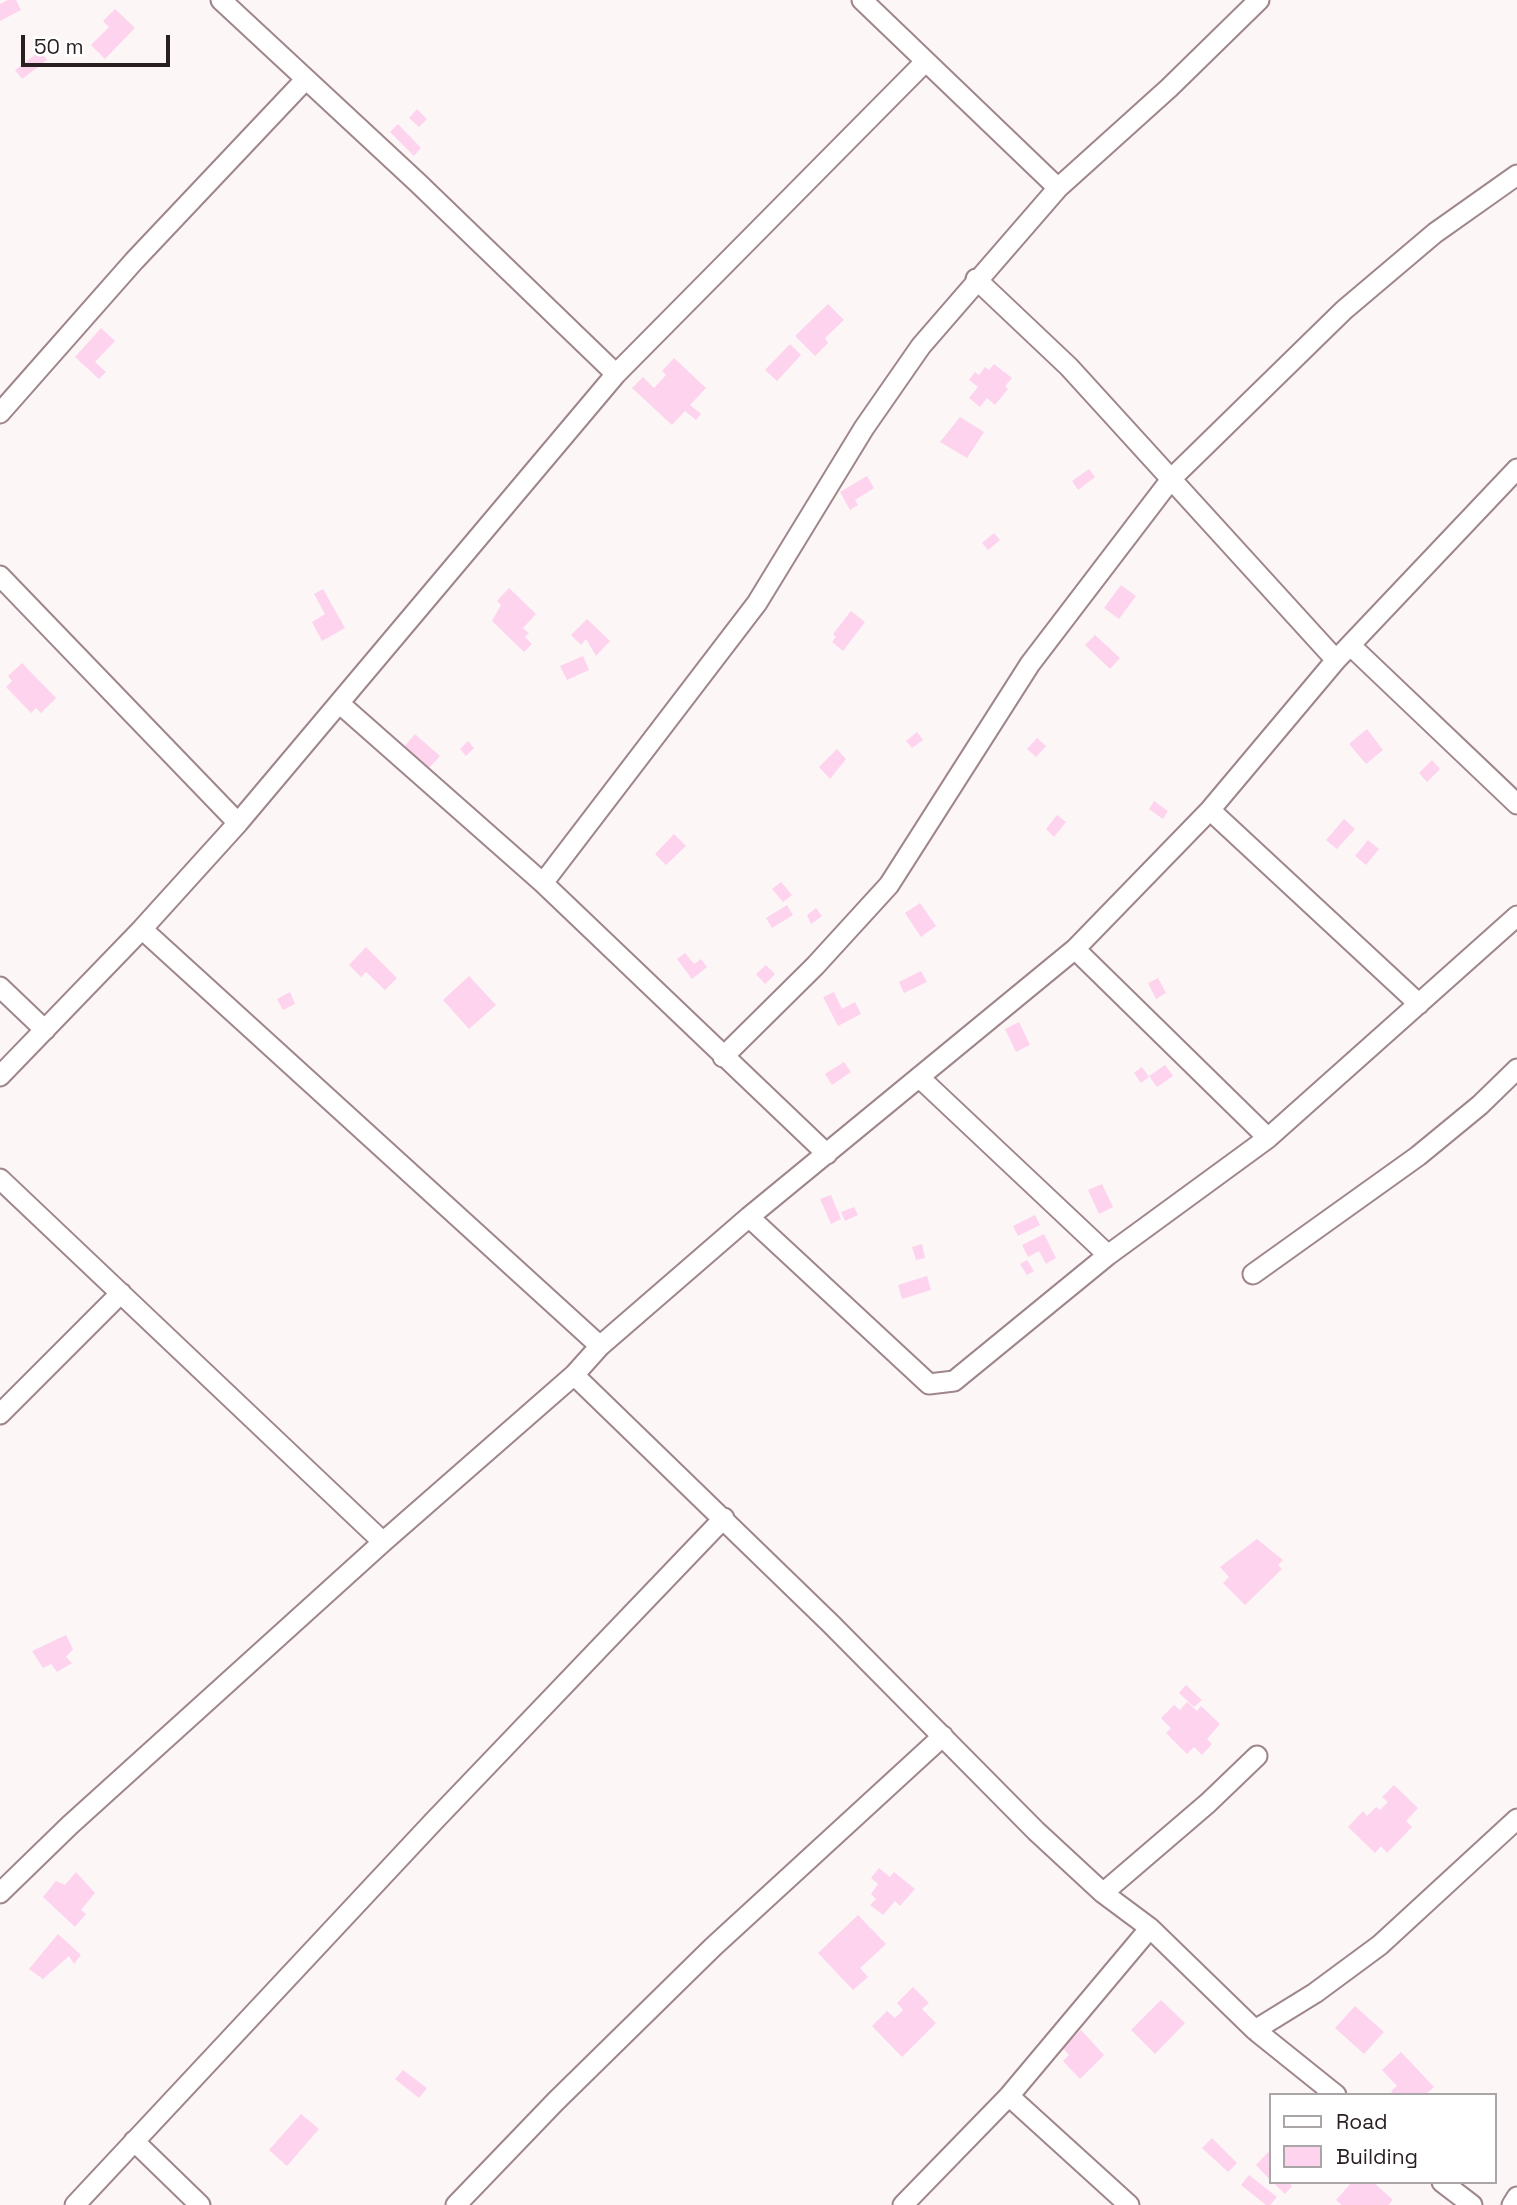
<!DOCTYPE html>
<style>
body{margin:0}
#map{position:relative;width:1517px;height:2205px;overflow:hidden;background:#fcf6f7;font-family:"Space Grotesk",sans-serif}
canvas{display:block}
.legend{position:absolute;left:1269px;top:2093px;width:228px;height:91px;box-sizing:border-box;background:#fff;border:2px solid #aaa6a7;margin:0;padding:9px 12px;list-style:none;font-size:21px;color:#2a2022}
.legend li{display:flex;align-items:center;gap:14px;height:35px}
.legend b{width:35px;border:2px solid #aaa6a7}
.scale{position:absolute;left:21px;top:35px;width:149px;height:32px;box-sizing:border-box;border:4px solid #2a2022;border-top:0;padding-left:9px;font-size:21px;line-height:24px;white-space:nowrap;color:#2a2022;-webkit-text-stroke:5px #fff;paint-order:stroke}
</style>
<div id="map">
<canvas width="1517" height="2205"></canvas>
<ul class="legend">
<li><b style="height:9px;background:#fff"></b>Road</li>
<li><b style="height:19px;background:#fed3ee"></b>Building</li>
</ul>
<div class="scale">50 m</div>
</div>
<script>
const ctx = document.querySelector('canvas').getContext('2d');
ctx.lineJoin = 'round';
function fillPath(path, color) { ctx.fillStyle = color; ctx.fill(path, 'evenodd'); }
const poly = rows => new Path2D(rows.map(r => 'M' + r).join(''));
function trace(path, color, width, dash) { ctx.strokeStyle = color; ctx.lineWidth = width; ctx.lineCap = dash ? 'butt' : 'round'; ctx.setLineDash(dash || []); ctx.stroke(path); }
const building = poly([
 [8,0,16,0,21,10,0,21,0,4],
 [115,9,135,28,105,59,91,45,109,27,103,21],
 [40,51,47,60,22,79,15,70],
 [417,109,427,119,419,127,409,118],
 [398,124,421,148,414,156,390,132],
 [828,304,844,320,825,338,828,343,815,356,795,336],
 [101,328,115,341,95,362,106,372,99,379,75,357],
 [790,344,801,355,777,381,765,370],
 [674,358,706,388,690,405,701,414,696,420,685,411,672,425,632,388,643,377,654,388,666,375,662,371],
 [994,364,1012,378,1005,386,1008,389,995,405,987,398,980,407,969,398,978,387,969,380,975,372,979,375,985,367,989,370],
 [960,417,984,432,967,458,940,442],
 [1089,469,1095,477,1078,490,1072,481],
 [867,476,874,488,855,500,858,505,850,510,840,492],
 [994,533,1000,540,988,550,982,543],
 [1121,585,1136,596,1119,619,1104,608],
 [509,588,536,614,523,628,529,633,525,637,532,644,524,652,492,621,501,605,497,601],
 [323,589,345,628,322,641,312,622,325,614,314,594],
 [851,611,865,622,843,651,832,642,836,637,833,634],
 [587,619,610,641,596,656,586,639,581,645,571,635],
 [1095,635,1120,658,1110,669,1085,645],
 [583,656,589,670,567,680,560,666],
 [22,663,56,698,41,713,36,708,31,713,6,687,12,681,8,676],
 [1367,729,1383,750,1366,764,1349,744],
 [917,732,923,740,912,748,906,741],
 [415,734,440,756,428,769,404,747],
 [1037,738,1046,746,1036,757,1027,749],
 [468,741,474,748,466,756,460,749],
 [837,749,846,759,830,779,819,767],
 [1432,760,1440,769,1427,782,1419,773],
 [1154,801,1168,811,1163,819,1149,809],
 [1057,815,1066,822,1054,837,1046,829],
 [1344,819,1355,829,1337,849,1326,840],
 [674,834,686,846,666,865,655,854],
 [1368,840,1379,849,1366,865,1355,856],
 [781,882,792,895,783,902,772,889],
 [920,903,936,926,921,937,905,913],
 [787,905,793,915,772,928,766,918],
 [816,908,822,916,811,924,807,915],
 [366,947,397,978,385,990,366,972,361,977,349,965],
 [685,953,694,964,701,959,707,967,692,979,677,959],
 [766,965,775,974,765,984,756,974],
 [921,971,927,982,904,993,899,982],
 [469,976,496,1005,469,1029,443,1000],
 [1158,978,1166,993,1156,999,1148,983],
 [290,992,295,1004,283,1010,277,999],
 [834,992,842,1009,855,1002,861,1014,838,1026,823,997],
 [1019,1022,1030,1045,1016,1052,1005,1029],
 [844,1062,851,1072,832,1085,825,1074],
 [1165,1065,1173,1076,1157,1087,1149,1076],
 [1142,1067,1149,1077,1141,1083,1134,1073],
 [1102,1184,1113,1207,1099,1214,1088,1190],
 [831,1195,841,1219,831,1224,820,1199],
 [854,1207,858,1215,845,1221,841,1212],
 [1035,1215,1040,1225,1018,1236,1013,1226],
 [1044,1234,1056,1258,1046,1264,1039,1251,1028,1257,1022,1245],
 [922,1244,925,1258,916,1260,912,1247],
 [1027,1260,1034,1271,1027,1275,1020,1264],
 [927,1276,931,1290,902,1299,898,1285],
 [1257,1539,1283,1560,1278,1565,1282,1569,1245,1605,1223,1583,1229,1577,1220,1567],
 [66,1635,73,1649,66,1657,72,1663,57,1672,51,1664,43,1668,32,1651],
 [1186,1685,1202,1700,1194,1707,1179,1693],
 [1187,1702,1197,1711,1201,1706,1220,1724,1207,1739,1212,1744,1202,1755,1194,1747,1187,1754,1166,1733,1171,1728,1161,1718,1174,1705,1180,1710],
 [1394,1785,1418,1808,1406,1821,1412,1827,1387,1853,1381,1846,1375,1853,1348,1827,1363,1811,1367,1816,1376,1807,1380,1810,1388,1802,1382,1797],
 [879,1868,890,1877,894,1872,915,1889,900,1906,895,1901,883,1915,870,1905,876,1899,871,1894,878,1884,871,1878],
 [76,1872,95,1893,81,1910,86,1914,75,1927,43,1897,56,1881,65,1885],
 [858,1915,886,1944,860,1968,868,1977,853,1990,818,1953],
 [58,1934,81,1955,74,1964,69,1956,43,1979,29,1969],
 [913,1987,929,2003,922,2009,936,2023,902,2057,872,2026,887,2011,895,2018,903,2010,897,2003],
 [1161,2000,1185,2023,1155,2054,1131,2030],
 [1355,2006,1384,2032,1364,2054,1335,2028],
 [1081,2030,1104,2055,1080,2079,1063,2061,1069,2055,1063,2048],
 [1401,2052,1434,2087,1425,2095,1394,2095,1391,2091,1397,2086,1382,2070],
 [403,2070,427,2088,419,2098,395,2079],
 [301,2114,319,2129,287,2166,269,2150],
 [1212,2138,1237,2163,1228,2172,1202,2148],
 [1268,2152,1270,2154,1270,2180,1256,2165],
 [1249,2175,1277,2197,1270,2205,1266,2205,1241,2185],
 [1273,2182,1288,2182,1292,2186,1285,2194],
 [1352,2182,1373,2182,1393,2200,1388,2205,1342,2205,1336,2200]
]);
const minor = poly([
 [221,0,418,183,616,374],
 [862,0,1058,188],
 [976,279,1069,367,1336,660],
 [0,413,134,261,306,79],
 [0,576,238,823],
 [1351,646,1517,804],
 [339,703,543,883,827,1154],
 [1210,810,1419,1004],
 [543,883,757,603,864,428,921,346,1058,188,1169,88,1259,0],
 [142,929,600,1346],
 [1075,949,1268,1138],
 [0,987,45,1030],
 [723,1057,815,966,889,885,1030,664,1172,478,1344,310,1435,233,1517,175],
 [0,1076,142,929,238,823,616,374,924,63],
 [920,1078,1108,1255],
 [0,1179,383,1542],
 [749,1217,929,1384,954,1381,1108,1255,1268,1138,1517,916],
 [1253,1274,1418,1156,1480,1105,1517,1069],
 [574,1375,831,1624,1036,1831,1103,1893,1150,1928,1255,2030,1336,2095],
 [0,1414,121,1293],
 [0,1893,70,1825,383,1542,574,1375,600,1346,749,1217,1075,949,1210,810,1336,660,1517,469],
 [1103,1893,1208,1803,1257,1756],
 [1255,2030,1315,1993,1380,1945,1517,1819],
 [1009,2096,1129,2205],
 [134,2141,200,2205],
 [1442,2182,1472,2205],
 [75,2205,434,1821,724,1518],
 [456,2205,556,2101,713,1947,943,1736],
 [903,2205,1009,2096,1150,1928],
 [1512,2205,1517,2197]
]);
fillPath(building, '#fed3ee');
trace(minor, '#9f868b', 23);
trace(minor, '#fff', 19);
</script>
